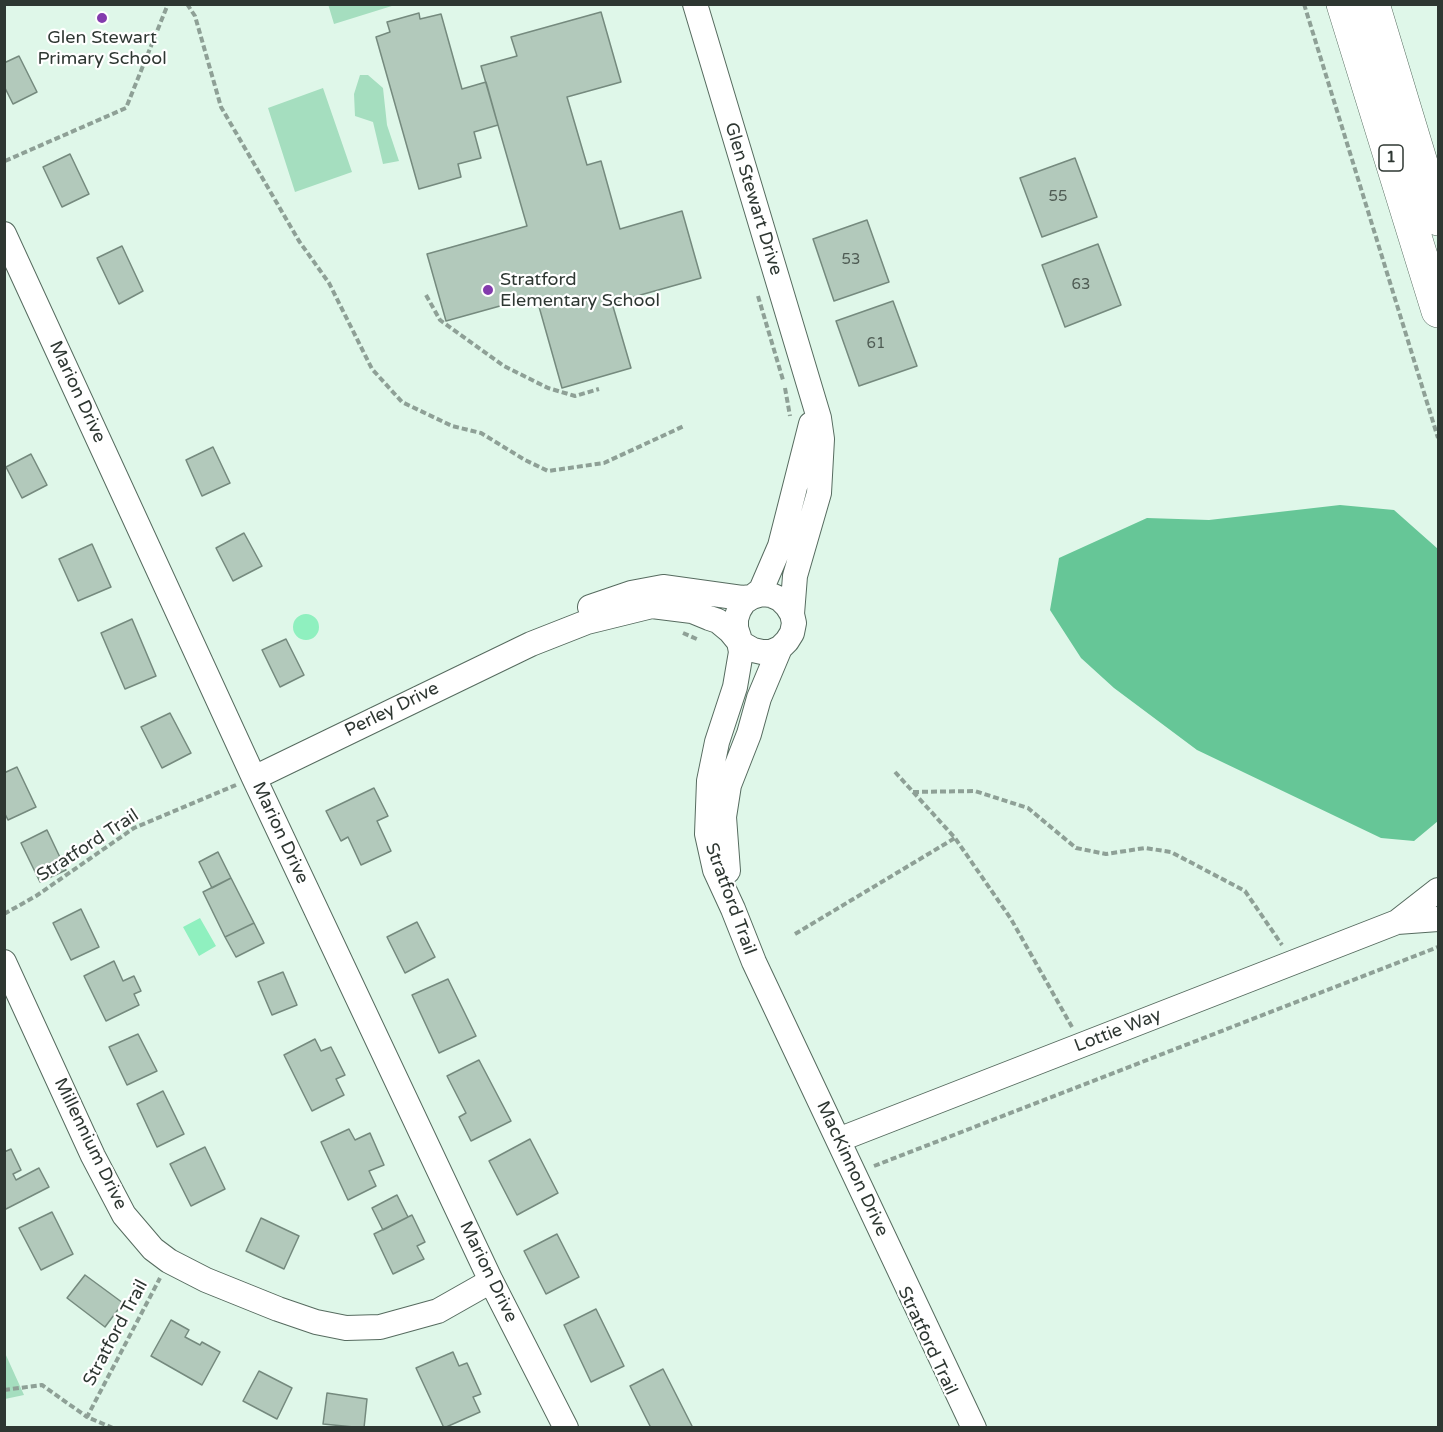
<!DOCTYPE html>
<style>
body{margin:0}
#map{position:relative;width:1443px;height:1432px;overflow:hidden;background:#dff7e9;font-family:"Varela Round",sans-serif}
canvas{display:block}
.frame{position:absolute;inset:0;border:6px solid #2e3732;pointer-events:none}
</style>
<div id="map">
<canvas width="1443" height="1432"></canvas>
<div class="frame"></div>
</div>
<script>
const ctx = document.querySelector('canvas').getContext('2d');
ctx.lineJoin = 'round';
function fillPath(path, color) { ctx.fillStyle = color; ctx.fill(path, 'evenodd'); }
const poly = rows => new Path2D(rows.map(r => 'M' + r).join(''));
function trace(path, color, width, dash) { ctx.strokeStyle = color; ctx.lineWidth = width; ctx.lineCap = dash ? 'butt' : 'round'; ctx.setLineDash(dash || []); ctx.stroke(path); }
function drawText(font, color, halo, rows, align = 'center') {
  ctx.font = font + ' "Varela Round",sans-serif'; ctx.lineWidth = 4.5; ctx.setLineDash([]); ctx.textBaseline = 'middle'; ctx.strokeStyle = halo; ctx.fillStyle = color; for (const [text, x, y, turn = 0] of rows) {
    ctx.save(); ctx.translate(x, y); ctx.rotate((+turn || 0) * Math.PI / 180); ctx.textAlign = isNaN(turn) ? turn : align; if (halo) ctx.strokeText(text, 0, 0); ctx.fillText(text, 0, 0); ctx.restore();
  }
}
const green = poly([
 [328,4,395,4,395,5,334,24],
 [360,75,368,75,383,88,387,125,399,161,383,164,373,122,355,116,354,94],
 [323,88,352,172,295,192,268,108],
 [5,1353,24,1395,5,1399]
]);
const forest = poly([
 [1340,505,1394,510,1438,549,1438,821,1414,841,1381,838,1197,750,1114,688,1081,658,1050,610,1059,558,1147,518,1209,520]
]);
const water = poly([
 '293 627a13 13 0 1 1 26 0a13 13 0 1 1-26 0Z',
 [200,918,216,946,199,956,183,927]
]);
const building = poly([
 [601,12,621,82,567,97,587,165,601,161,620,229,682,211,701,278,612,303,631,368,562,388,536,296,446,321,427,254,527,226,481,66,517,56,511,37,601,12],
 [419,13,420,19,441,14,462,89,486,82,498,125,474,132,481,158,458,164,461,177,419,189,376,37,390,32,387,22,419,13],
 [19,56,37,92,13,104,4,86,4,63,19,56],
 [70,154,89,194,62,207,43,167,70,154],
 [1075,158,1097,217,1042,237,1020,178,1075,158],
 [867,220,889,282,834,301,813,239,867,220],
 [1098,244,1121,305,1065,327,1042,265,1098,244],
 [122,246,143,291,119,304,97,258,122,246],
 [893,301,917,366,859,386,836,321,893,301],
 [213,447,230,483,202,496,186,460,213,447],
 [31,454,47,485,22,498,6,467,31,454],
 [244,533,262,566,233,581,216,548,244,533],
 [92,544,111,587,78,601,59,559,92,544],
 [132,619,156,676,125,689,101,633,132,619],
 [286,639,304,675,280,687,262,650,286,639],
 [170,713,191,753,162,768,141,727,170,713],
 [17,767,36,807,8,820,4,812,4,773,17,767],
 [374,788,388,816,377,821,391,851,361,865,348,837,341,841,326,811,374,788],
 [47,830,66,870,40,882,21,843,47,830],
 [218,852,231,878,212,888,199,862,218,852],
 [231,878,254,923,225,937,203,892,231,878],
 [81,909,99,947,71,960,53,923,81,909],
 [417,922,435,957,405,973,387,937,417,922],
 [254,923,264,943,236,957,225,937,254,923],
 [114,961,123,981,134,976,141,991,134,994,139,1005,106,1021,84,976,114,961],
 [283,972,297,1005,272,1015,258,982,283,972],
 [448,979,476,1036,439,1053,412,995,448,979],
 [138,1034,157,1071,127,1085,109,1047,138,1034],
 [315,1039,321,1051,331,1047,345,1075,336,1079,344,1095,312,1111,284,1055,315,1039],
 [479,1060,511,1121,471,1141,459,1117,466,1113,447,1076,479,1060],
 [163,1091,184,1134,157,1147,137,1104,163,1091],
 [349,1129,355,1140,370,1133,384,1165,369,1171,376,1186,348,1200,321,1142,349,1129],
 [530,1139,558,1193,517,1215,489,1161,530,1139],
 [205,1147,225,1189,191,1206,170,1164,205,1147],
 [11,1149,21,1170,13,1174,16,1180,39,1168,49,1187,4,1210,4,1152,11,1149],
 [397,1195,408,1217,383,1230,372,1208,397,1195],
 [52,1212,73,1254,41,1270,19,1228,52,1212],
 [412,1215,425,1242,417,1246,424,1259,393,1274,374,1234,412,1215],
 [261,1218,299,1236,284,1269,246,1251,261,1218],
 [557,1234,579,1277,546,1294,524,1251,557,1234],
 [85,1275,123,1303,105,1327,67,1298,85,1275],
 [596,1309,624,1366,591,1382,564,1325,596,1309],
 [171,1320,189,1330,185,1337,200,1345,202,1342,220,1352,202,1385,151,1356,171,1320],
 [453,1352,459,1366,467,1363,481,1394,473,1397,480,1412,444,1428,416,1368,453,1352],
 [663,1369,693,1428,651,1428,630,1386,663,1369],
 [259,1371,292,1388,277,1419,243,1401,259,1371],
 [327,1393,367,1399,364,1428,323,1424,327,1393]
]);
const path = poly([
 [187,4,195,16,221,107,299,241,329,283,372,369,402,402,452,426,481,433,525,460,548,471,604,463,684,426],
 [1304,4,1438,438],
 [5,161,126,108,168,4],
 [426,295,440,320,504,366,548,388,575,396,599,389],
 [758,296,783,380],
 [785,388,790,416],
 [683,633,699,640],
 [895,772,955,838,1011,919,1072,1027],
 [913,792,975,791,1028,808,1076,848,1106,854,1145,848,1171,852,1245,891,1282,945],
 [4,914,36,896,134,828,236,785],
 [795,934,955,838],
 [874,1166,1438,947],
 [4,1390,42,1385,87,1417],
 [113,1428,87,1417,160,1278]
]);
const minor = poly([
 [695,4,819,418,822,439,819,493,795,576,792,614],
 [4,234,254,778,491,1281,566,1428],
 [752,597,761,590,780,546,811,424],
 [590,607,631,593,663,587,742,598,752,597],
 [254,778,531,644,587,622,652,606,692,611,709,618,718,621,730,631,739,642,753,650,762,652,771,652,780,648,787,641,792,633,794,623,792,614,787,606,780,599,771,595,762,594,752,597,744,602,739,610,736,619,736,628,739,637,739,642,741,652,735,687,717,742,709,781,707,834,715,870,733,909,754,962,974,1428],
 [728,871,724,817,729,785,749,734,759,698,780,648],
 [1397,922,1438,919],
 [4,962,93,1156,124,1215,153,1249,169,1261,206,1280,278,1309,316,1322,346,1328,380,1327,438,1311,491,1281],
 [838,1140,1397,922,1438,890]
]);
const highway = poly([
 [1343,4,1438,311],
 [1373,4,1438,219]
]);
const markers = [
 [102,18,6,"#833bad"],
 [488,290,6,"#833bad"]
];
const numberNames = [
 ["55",1058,197],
 ["53",851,260],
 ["63",1081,285],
 ["61",876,344]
];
const shields = [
 [1391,158,24]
];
const shieldNames = [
 ["1",1391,158]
];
const poiNames = [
 ["Glen Stewart",102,38],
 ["Primary School",102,59],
 ["Stratford",500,280,"left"],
 ["Elementary School",500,301,"left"]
];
const streetNames = [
 ["Glen Stewart Drive",753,199,73],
 ["Marion Drive",77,392,65],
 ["Perley Drive",392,710,-26],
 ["Marion Drive",280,833,65],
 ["Stratford Trail",88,846,-33],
 ["Stratford Trail",730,899,70],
 ["Lottie Way",1118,1031,-21],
 ["Millennium Drive",90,1144,64],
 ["MacKinnon Drive",852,1169,65],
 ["Marion Drive",488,1272,64],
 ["Stratford Trail",116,1333,-62],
 ["Stratford Trail",927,1341,65]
];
fillPath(green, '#a5debf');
fillPath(forest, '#66c697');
fillPath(water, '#8ff0bf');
fillPath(building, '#b2c9bb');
trace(building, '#758a7e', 1.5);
trace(minor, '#566b5f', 26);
trace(highway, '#566b5f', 34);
trace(path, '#8ea096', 4, [6, 3]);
trace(minor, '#fff', 24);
trace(highway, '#fff', 33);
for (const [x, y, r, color] of markers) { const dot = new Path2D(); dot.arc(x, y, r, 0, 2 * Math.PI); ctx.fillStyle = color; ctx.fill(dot); trace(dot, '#fff', 2); }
drawText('15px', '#4f5c54', null, numberNames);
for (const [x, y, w] of shields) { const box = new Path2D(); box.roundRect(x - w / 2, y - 13, w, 26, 4.5); ctx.fillStyle = '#fff'; ctx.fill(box); trace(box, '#2e3732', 1.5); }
drawText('bold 16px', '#2e3732', null, shieldNames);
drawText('18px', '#2e3732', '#fff', poiNames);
drawText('18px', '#2e3732', '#fff', streetNames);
</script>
